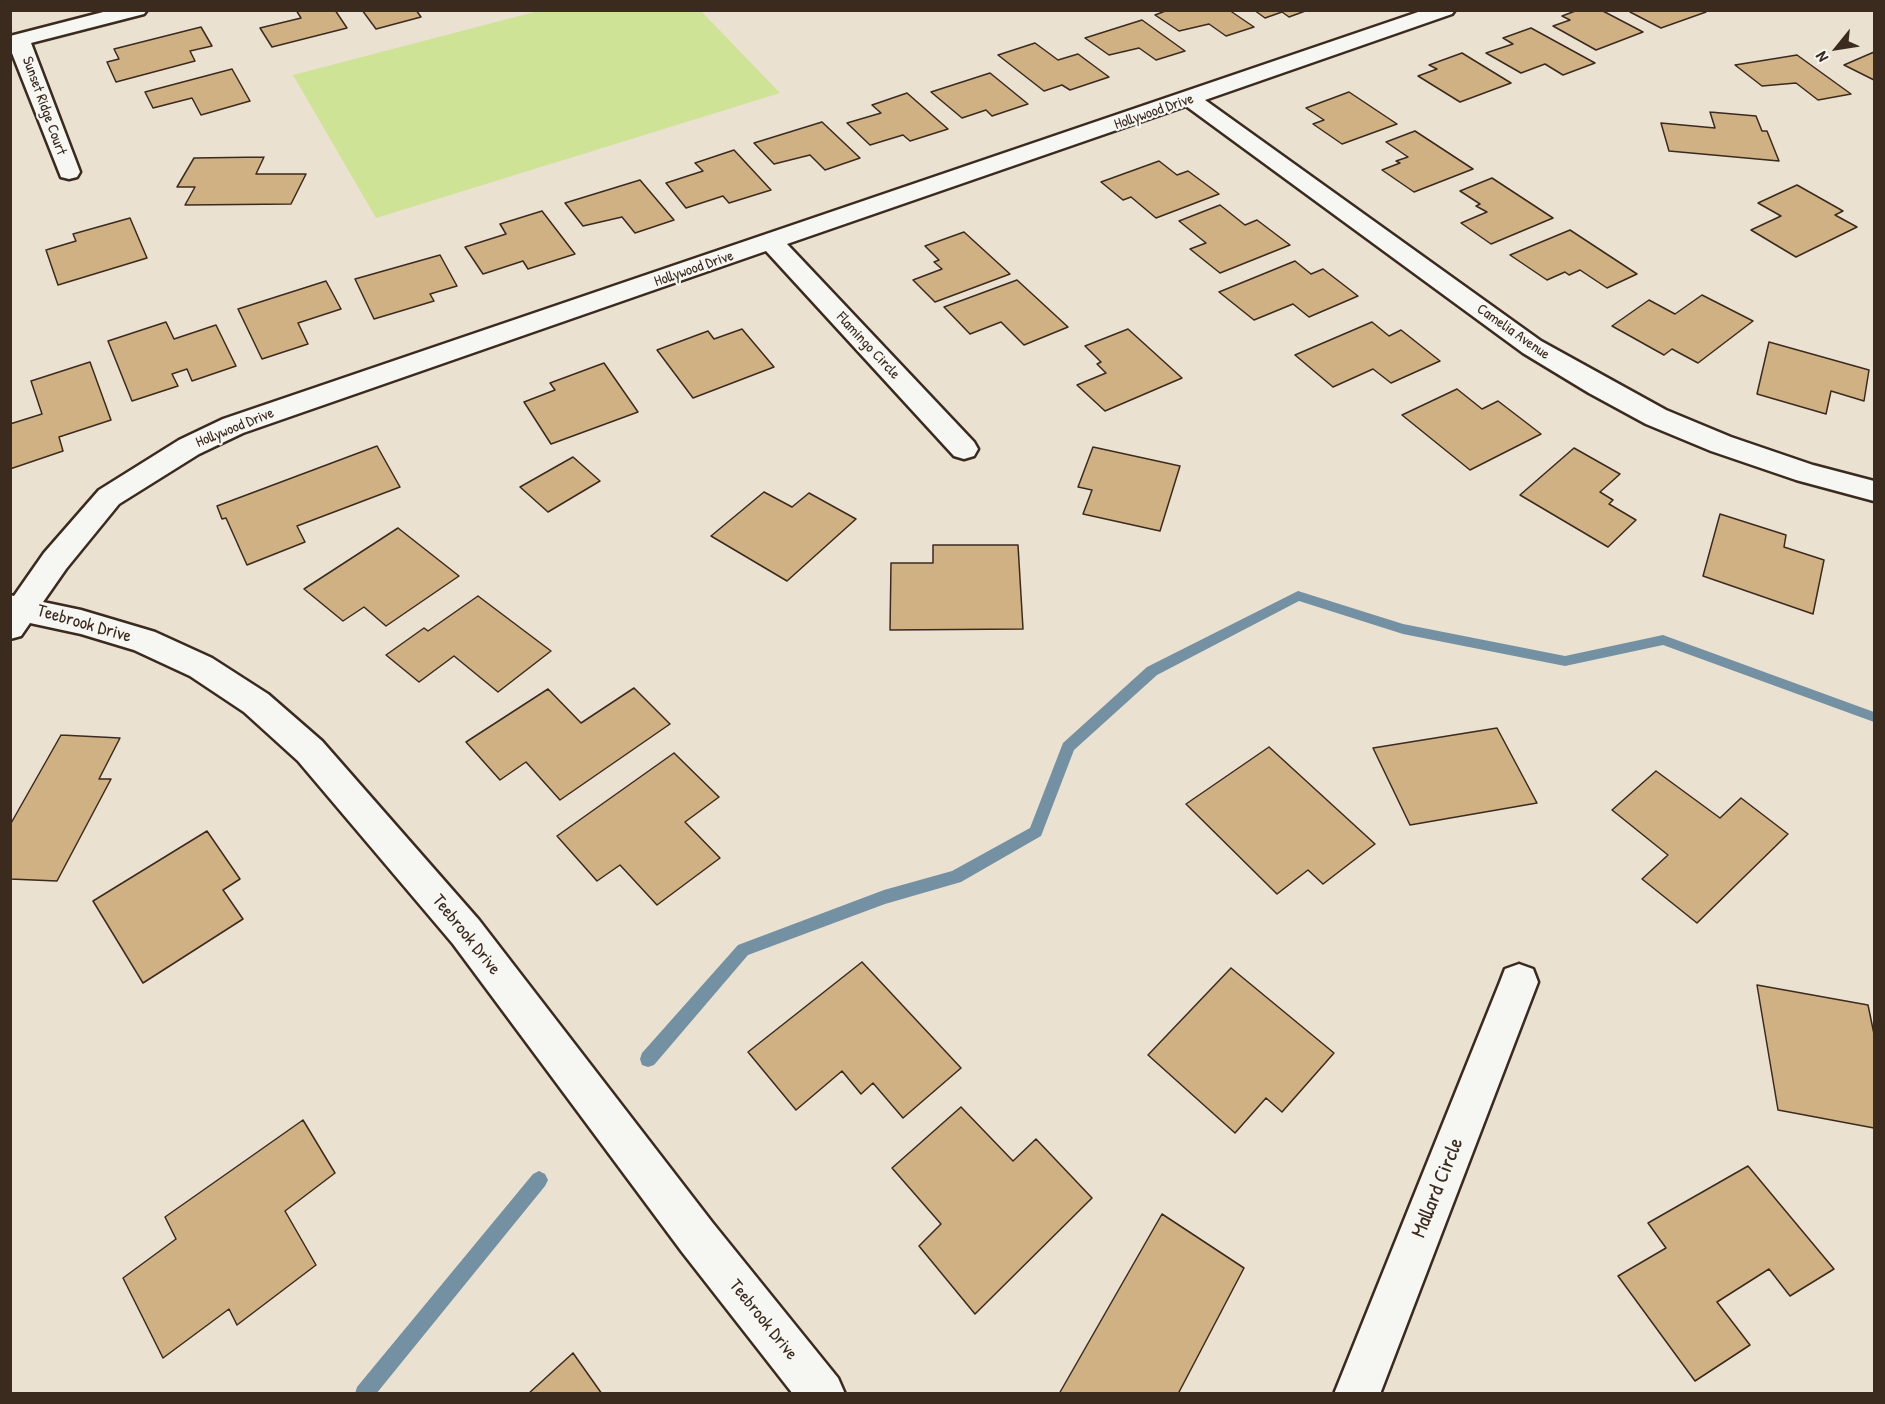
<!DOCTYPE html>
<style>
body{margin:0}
#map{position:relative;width:1885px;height:1404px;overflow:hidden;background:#eae1d1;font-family:"Patrick Hand",sans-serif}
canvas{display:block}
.frame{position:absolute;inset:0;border:12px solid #3b2a1e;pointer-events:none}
.north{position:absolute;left:1807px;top:18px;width:60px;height:60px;-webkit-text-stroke:4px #f6f6f2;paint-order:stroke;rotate:240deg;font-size:16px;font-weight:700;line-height:24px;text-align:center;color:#3b2a1e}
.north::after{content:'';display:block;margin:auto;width:21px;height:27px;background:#3b2a1e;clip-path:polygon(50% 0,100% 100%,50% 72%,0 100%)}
</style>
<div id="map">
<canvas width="1885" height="1404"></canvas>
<div class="frame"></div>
<div class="north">N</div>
</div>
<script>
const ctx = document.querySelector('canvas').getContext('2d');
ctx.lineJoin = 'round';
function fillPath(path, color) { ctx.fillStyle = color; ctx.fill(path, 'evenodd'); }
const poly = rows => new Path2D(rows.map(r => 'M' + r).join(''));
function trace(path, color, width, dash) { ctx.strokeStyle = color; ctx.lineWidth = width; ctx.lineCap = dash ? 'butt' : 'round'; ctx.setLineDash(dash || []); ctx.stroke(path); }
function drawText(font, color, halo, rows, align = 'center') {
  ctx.font = font + ' "Patrick Hand",sans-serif'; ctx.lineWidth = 4.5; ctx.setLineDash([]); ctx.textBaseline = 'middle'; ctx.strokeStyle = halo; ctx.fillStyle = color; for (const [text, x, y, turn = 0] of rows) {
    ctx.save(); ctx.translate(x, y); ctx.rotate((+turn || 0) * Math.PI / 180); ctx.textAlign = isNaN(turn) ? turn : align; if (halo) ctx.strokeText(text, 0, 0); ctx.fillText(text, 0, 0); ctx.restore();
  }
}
const green = poly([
 [700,10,780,93,376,218,293,75,538,11]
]);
const stream = poly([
 [1298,591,1403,624,1565,656,1663,635,1874,712,1874,722,1663,645,1565,666,1403,634,1299,601,1157,675,1074,750,1041,836,961,882,885,904,748,955,654,1065,648,1067,642,1065,640,1059,642,1053,738,945,884,890,952,871,1030,828,1063,743,1147,667,1298,591],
 [539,1171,545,1174,548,1180,545,1186,376,1394,355,1394,357,1387,533,1174,539,1171]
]);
const building = poly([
 [296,10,335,10,347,28,272,47,260,28,301,18,296,10],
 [362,10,416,10,421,17,376,29,362,10],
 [1168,10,1229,10,1254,27,1226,36,1209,24,1179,31,1155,15,1168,10],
 [1254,10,1308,10,1289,17,1282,12,1265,18,1254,10],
 [1578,10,1601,10,1643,32,1596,50,1553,26,1570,20,1562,16,1578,10],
 [1633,10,1704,10,1706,12,1661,28,1630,12,1633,10],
 [1142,20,1185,51,1156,60,1139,48,1109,55,1085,38,1142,20],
 [201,27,212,46,190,51,195,61,116,82,107,62,119,59,114,49,201,27],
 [1531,28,1595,63,1563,75,1545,64,1521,73,1486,53,1513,44,1503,38,1531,28],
 [1035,43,1058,60,1078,54,1109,77,1070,90,1062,85,1044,91,998,55,1035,43],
 [1874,52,1874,80,1844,65,1874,52],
 [1462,53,1511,83,1460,102,1418,76,1437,69,1429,65,1462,53],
 [1797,55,1851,94,1818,100,1796,83,1762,86,1735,65,1797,55],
 [232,69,250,101,201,115,192,98,153,108,145,92,232,69],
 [990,73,1028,104,992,116,986,110,962,118,931,92,990,73],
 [1349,92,1397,124,1342,144,1313,124,1324,120,1306,108,1349,92],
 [907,93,948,129,910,141,903,135,870,145,847,123,881,113,872,105,907,93],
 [1710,112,1756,116,1762,131,1767,131,1779,161,1669,151,1661,123,1715,128,1710,112],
 [822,122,860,158,825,170,810,155,774,164,754,143,822,122],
 [1415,131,1473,169,1414,192,1382,170,1400,163,1396,161,1408,157,1386,142,1415,131],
 [734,150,771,190,729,203,723,196,686,208,666,183,703,171,695,163,734,150],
 [264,157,256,174,306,174,291,204,185,205,195,187,177,187,194,158,264,157],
 [1159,161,1177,175,1188,171,1219,194,1156,218,1131,197,1123,200,1101,182,1159,161],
 [1492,178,1553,218,1491,244,1461,223,1487,212,1476,206,1480,204,1460,191,1492,178],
 [640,180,674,220,635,233,622,217,583,226,565,203,640,180],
 [1797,185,1843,211,1835,215,1857,227,1796,257,1751,230,1781,216,1758,203,1797,185],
 [1220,205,1245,225,1257,220,1290,245,1220,273,1190,249,1206,243,1179,221,1220,205],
 [542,211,575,254,528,269,523,261,483,274,465,247,506,234,500,224,542,211],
 [130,218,147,258,58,285,46,250,76,241,73,234,130,218],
 [1570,230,1637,274,1607,288,1580,270,1569,275,1565,272,1547,280,1510,255,1570,230],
 [964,232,1010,274,935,302,913,280,942,269,934,262,939,260,925,246,964,232],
 [440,255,457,286,430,294,434,301,374,319,355,279,440,255],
 [1295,261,1311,274,1323,269,1358,296,1309,317,1293,304,1254,320,1219,292,1295,261],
 [1017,280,1068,327,1024,345,1001,322,970,334,944,307,1017,280],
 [326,281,341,309,298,323,308,344,262,359,238,309,326,281],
 [1702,295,1753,321,1698,363,1672,349,1664,355,1612,326,1649,300,1675,314,1702,295],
 [166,322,174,339,216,325,236,366,192,381,187,369,172,374,178,386,132,401,108,341,166,322],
 [1372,322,1389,336,1401,330,1440,361,1391,383,1373,369,1333,387,1295,355,1372,322],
 [742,329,774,367,693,398,657,350,708,331,714,339,742,329],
 [1128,329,1182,378,1105,411,1077,385,1106,373,1097,364,1101,362,1085,346,1128,329],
 [1769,342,1869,370,1864,401,1831,391,1826,414,1757,394,1769,342],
 [90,362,111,420,59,437,63,451,10,469,10,424,42,414,31,381,90,362],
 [604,363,638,412,551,444,524,402,555,390,550,383,604,363],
 [1457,389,1482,409,1498,401,1541,434,1470,470,1402,415,1457,389],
 [377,446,400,487,297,526,305,542,247,565,226,518,222,519,217,506,377,446],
 [1093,447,1180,466,1160,531,1083,514,1092,490,1078,487,1093,447],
 [1574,448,1620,474,1600,492,1613,500,1609,504,1636,520,1608,547,1520,495,1574,448],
 [573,457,600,481,548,512,520,487,573,457],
 [764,492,792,507,809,493,856,519,787,581,711,536,764,492],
 [1720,514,1786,535,1784,547,1824,560,1813,614,1703,576,1720,514],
 [398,528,459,576,386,626,364,607,343,621,304,589,398,528],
 [933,545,1018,545,1023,629,890,630,891,563,933,563,933,545],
 [478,596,551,651,498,692,454,656,419,682,386,655,424,628,428,631,478,596],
 [634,688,670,724,560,800,526,762,500,780,466,742,548,689,581,723,634,688],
 [1497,728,1537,803,1410,825,1373,748,1497,728],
 [61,735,120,738,99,779,111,779,57,881,10,879,10,825,61,735],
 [1269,747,1375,844,1323,884,1308,870,1277,894,1186,804,1269,747],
 [674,753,719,797,685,822,720,858,657,905,620,865,597,881,557,836,674,753],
 [1656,771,1720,818,1741,798,1788,834,1697,923,1642,879,1668,855,1612,810,1656,771],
 [207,831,240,879,223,890,243,919,143,983,93,901,207,831],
 [862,962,961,1068,903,1118,873,1083,861,1094,842,1071,796,1110,748,1052,862,962],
 [1231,968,1334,1053,1282,1112,1266,1098,1235,1133,1148,1055,1231,968],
 [1757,985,1868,1005,1874,1034,1874,1128,1778,1110,1757,985],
 [961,1107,1013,1161,1036,1139,1092,1198,975,1314,919,1246,941,1224,892,1168,961,1107],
 [303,1120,335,1173,285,1211,316,1265,237,1325,229,1309,163,1358,123,1278,176,1239,165,1217,303,1120],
 [1748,1166,1834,1269,1790,1296,1769,1269,1717,1302,1750,1345,1695,1381,1618,1276,1666,1248,1648,1223,1748,1166],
 [1162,1214,1244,1268,1178,1394,1059,1394,1162,1214],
 [573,1353,602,1394,528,1394,573,1353]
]);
const street = poly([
 [111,10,147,10,144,14,31,43,80,172,77,177,69,179,61,177,10,48,10,36,111,10],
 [1424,10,1455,10,1452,14,1205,100,1541,341,1666,410,1731,437,1813,465,1874,481,1874,501,1796,480,1711,451,1646,424,1589,393,1523,353,1186,106,787,244,974,442,978,449,974,456,964,459,954,456,766,251,243,433,199,454,119,504,66,569,43,602,81,610,155,632,212,658,268,694,322,741,479,920,712,1222,838,1378,845,1394,793,1394,682,1252,453,944,298,761,244,712,190,676,134,650,81,634,30,623,21,636,10,639,10,595,14,596,44,553,99,490,179,440,223,419,1424,10],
 [1519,964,1533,969,1538,982,1380,1394,1334,1394,1500,982,1505,969,1519,964]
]);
const farStreetnames = [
 ["Sunset Ridge Court",44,106,70],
 ["Hollywood Drive",1154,112,-19],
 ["Hollywood Drive",694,269,-19],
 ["Camelia Avenue",1513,332,35],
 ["Flamingo Circle",868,346,47],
 ["Hollywood Drive",235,428,-22]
];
const streetNames = [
 ["Teebrook Drive",84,624,16],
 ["Teebrook Drive",466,935,51],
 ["Teebrook Drive",763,1320,51]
];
const nearStreetnames = [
 ["Mallard Circle",1438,1188,-68]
];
fillPath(green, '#cfe397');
fillPath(stream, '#7391a2');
fillPath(building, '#cfb183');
trace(building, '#3b2a1e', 1.5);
trace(street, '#3b2a1e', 5);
fillPath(street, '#f6f6f2');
drawText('15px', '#3b2a1e', '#f6f6f2', farStreetnames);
drawText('18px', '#3b2a1e', '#f6f6f2', streetNames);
drawText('21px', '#3b2a1e', '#f6f6f2', nearStreetnames);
</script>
